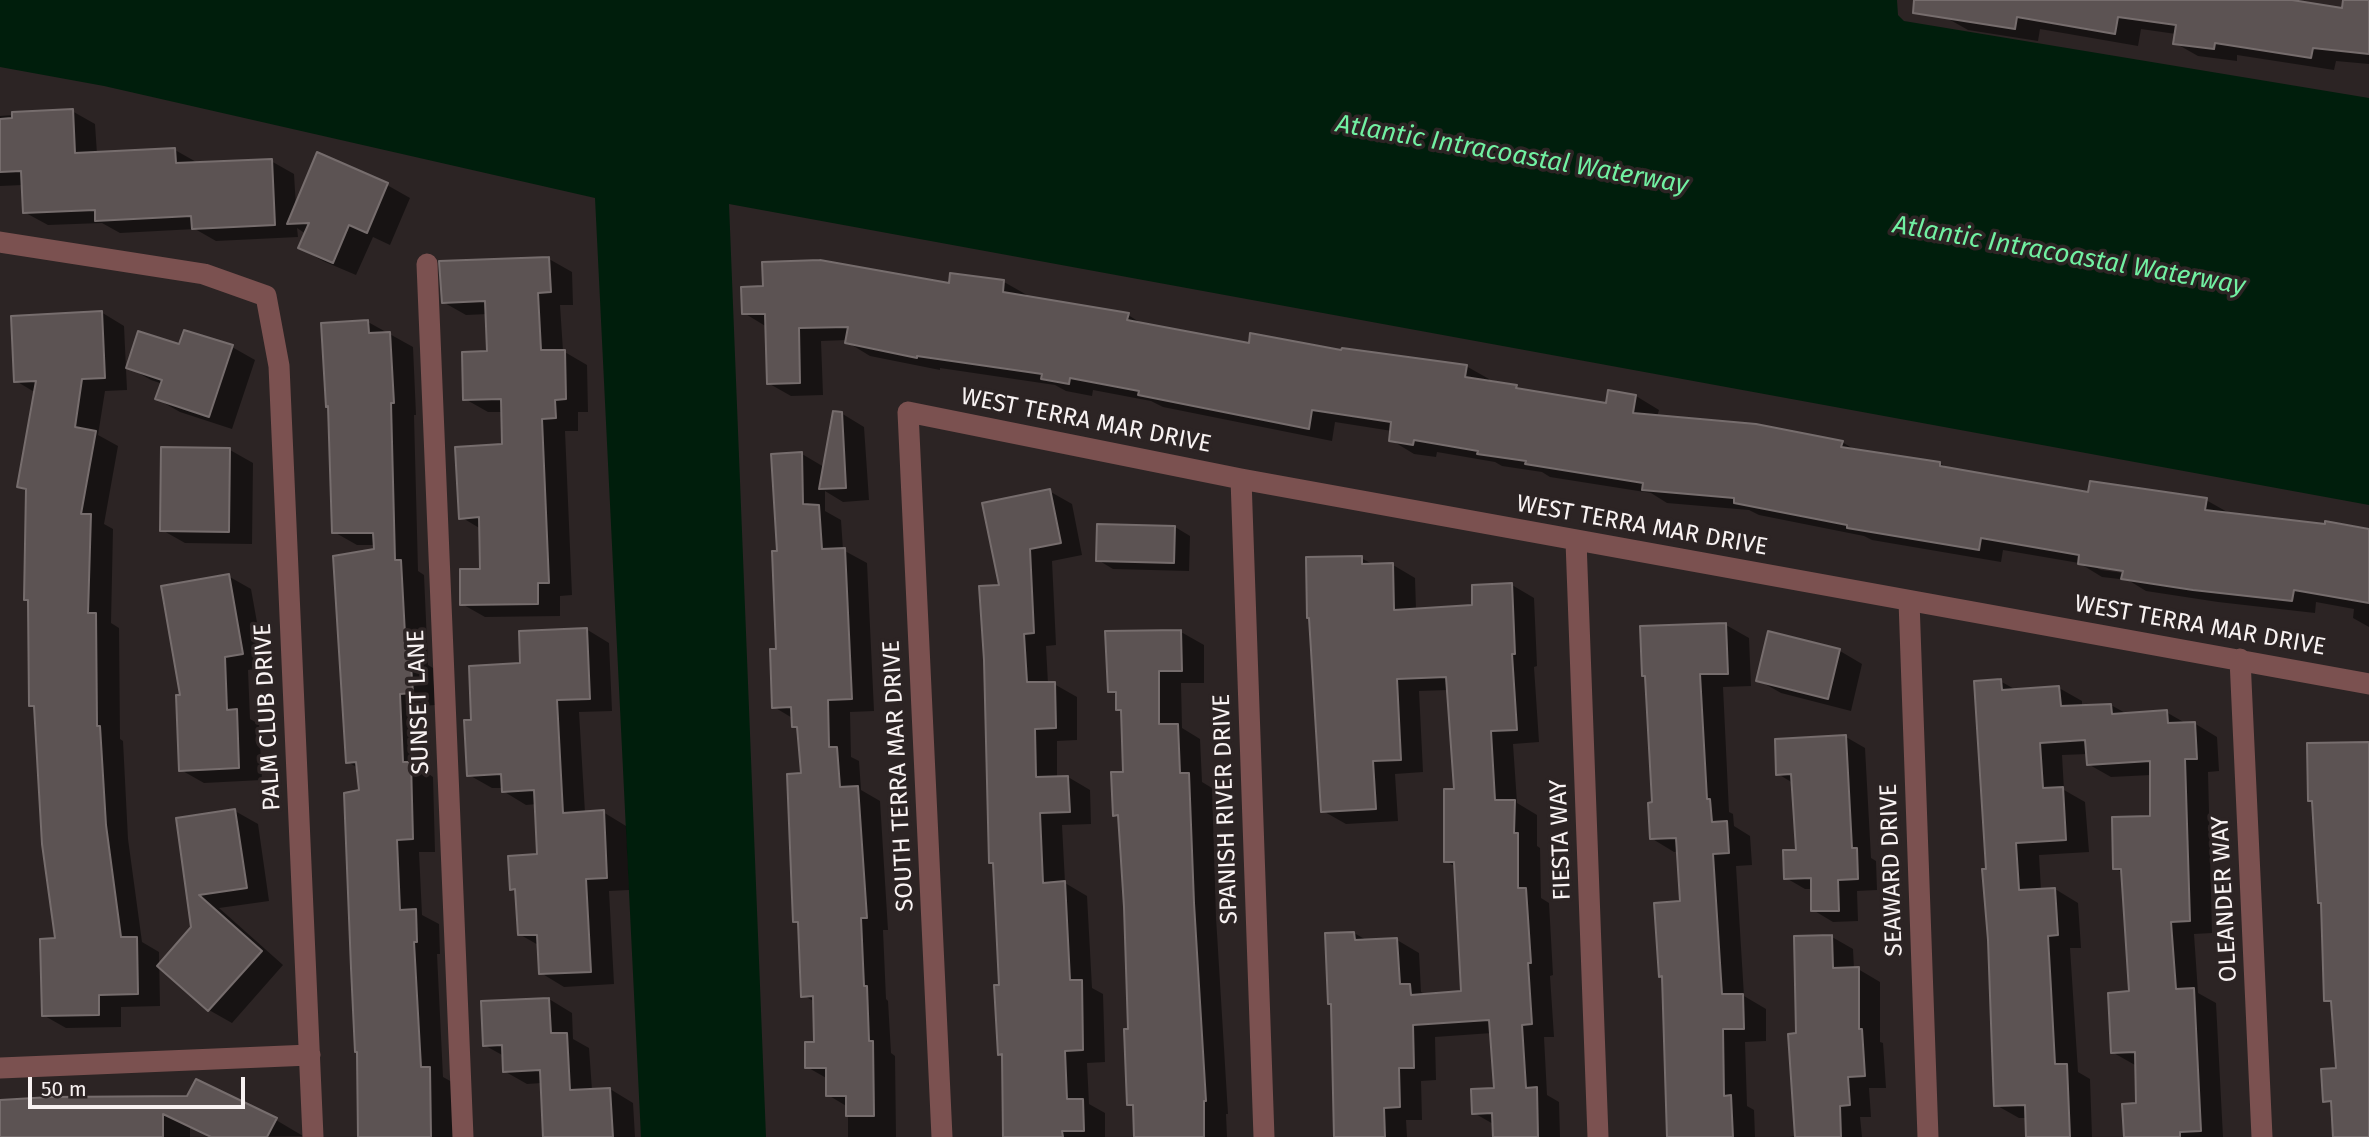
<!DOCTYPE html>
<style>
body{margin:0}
#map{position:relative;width:2369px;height:1137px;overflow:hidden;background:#2c2424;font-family:"Fira Sans",sans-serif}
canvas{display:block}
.scale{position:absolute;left:28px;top:1077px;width:217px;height:32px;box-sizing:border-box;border:4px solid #f8f2f2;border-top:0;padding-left:9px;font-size:21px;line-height:24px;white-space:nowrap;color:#f8f2f2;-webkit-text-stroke:5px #2c2424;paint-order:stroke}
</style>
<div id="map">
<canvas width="2369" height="1137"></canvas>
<div class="scale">50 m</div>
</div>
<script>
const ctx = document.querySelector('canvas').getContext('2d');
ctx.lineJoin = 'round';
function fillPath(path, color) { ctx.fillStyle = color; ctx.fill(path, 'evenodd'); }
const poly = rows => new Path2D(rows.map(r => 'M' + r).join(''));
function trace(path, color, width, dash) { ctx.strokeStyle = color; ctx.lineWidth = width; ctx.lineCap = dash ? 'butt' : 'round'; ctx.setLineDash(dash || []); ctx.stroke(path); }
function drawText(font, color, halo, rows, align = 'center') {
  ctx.font = font + ' "Fira Sans",sans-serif'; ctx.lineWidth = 7; ctx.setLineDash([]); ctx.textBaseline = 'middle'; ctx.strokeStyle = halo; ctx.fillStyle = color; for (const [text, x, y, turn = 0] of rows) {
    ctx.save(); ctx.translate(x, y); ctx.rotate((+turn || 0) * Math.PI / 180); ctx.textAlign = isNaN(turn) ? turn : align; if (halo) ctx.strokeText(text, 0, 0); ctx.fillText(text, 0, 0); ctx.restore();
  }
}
const water = poly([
 [0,0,1897,0,1898,15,1904,21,2369,98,2369,505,729,204,766,1137,641,1137,595,198,104,86,0,67]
]);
const shadow = poly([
 [1944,0,2298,0,2298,3,2343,10,2344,0,2369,0,2369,64,2336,61,2334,70,2237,55,2237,61,2198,56,2175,43,2176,34,2141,29,2138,46,2040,29,2038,41,1968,30,1945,17],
 [72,111,95,124,97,154,175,150,198,163,271,161,294,174,296,207,318,155,387,185,410,198,390,245,373,237,356,275,323,261,300,248,306,234,297,228,298,237,216,241,195,229,120,233,102,223,48,225,24,212,23,185,0,186,0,116],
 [549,259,572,272,573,305,560,305,563,351,587,365,588,412,578,412,578,431,565,431,572,595,560,596,560,616,485,617,462,604,482,571,481,529,461,517,504,446,503,412,488,412,465,399,489,353,488,314,466,315,443,302],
 [1004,282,1027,295,1027,298,1128,315,1146,326,1250,345,1343,352,1466,366,1489,379,1489,382,1516,387,1525,391,1608,405,1636,396,1659,410,1657,417,1842,442,1857,451,1940,463,1951,470,2089,494,2206,500,2229,513,2369,531,2369,627,2353,618,2354,609,2316,602,2315,613,2218,602,2146,591,2128,580,2102,577,2079,563,2003,550,2001,562,1872,540,1864,536,1759,515,1749,510,1667,503,1651,493,1550,477,1542,472,1502,466,1495,462,1437,452,1436,457,1414,454,1391,440,1392,431,1335,422,1332,441,1163,407,1151,401,1093,390,1092,396,1066,391,1055,385,940,368,940,370,870,356,847,342,847,340,821,341,823,395,791,396,768,383,767,327,744,313,950,285],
 [2093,566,2131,571,2131,574,2101,570],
 [101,312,124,326,127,390,105,391,98,435,118,446,104,524,113,529,111,623,119,628,120,739,123,741,128,839,142,942,159,952,160,1006,121,1007,121,1027,66,1028,43,1015,57,940,36,708,31,705,28,492,18,486,36,393,16,381],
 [368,322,413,347,416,415,414,415,418,571,424,575,428,665,433,668,435,705,423,706,426,772,433,777,435,852,419,852,422,915,439,924,440,954,437,954,443,1077,452,1082,453,1137,361,1137,361,792,358,768,348,762,376,550,376,545,357,545,334,532],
 [180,347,232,347,255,360,232,429,180,412,157,399,163,384,151,380,128,367],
 [841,413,864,427,869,500,843,502,825,491,825,511,841,520,843,550,867,563,874,711,850,712,851,757,859,761,861,790,880,801,888,930,883,930,886,999,888,1001,891,1053,895,1056,896,1137,848,1137,848,1107,828,1095,828,1079,807,1067,816,1043,815,1002,803,995,800,924,795,921,803,775,799,729,794,726,794,719,774,707,778,650,779,552,802,454,824,467],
 [230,450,253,463,252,544,185,543,162,530],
 [1049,491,1072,504,1082,555,1052,561,1056,645,1046,646,1048,684,1054,684,1077,697,1077,740,1057,741,1057,778,1068,777,1090,790,1091,824,1062,825,1065,883,1087,896,1092,988,1103,994,1105,1062,1087,1063,1089,1104,1105,1113,1105,1137,1005,1137,1003,1056,1000,1054,1000,986,994,864,991,862,1001,587],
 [1175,527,1190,536,1189,571,1113,569,1098,560],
 [1361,558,1374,565,1393,565,1415,578,1416,610,1474,607,1512,585,1534,598,1537,666,1534,667,1539,742,1513,744,1517,803,1537,815,1537,846,1540,848,1541,898,1549,903,1553,975,1550,976,1554,1037,1544,1037,1547,1095,1559,1102,1560,1137,1495,1137,1495,1125,1474,1113,1496,1090,1492,1033,1435,1037,1436,1080,1421,1081,1422,1120,1406,1120,1407,1137,1336,1137,1354,933,1368,941,1397,940,1419,953,1421,992,1427,995,1463,993,1456,867,1446,861,1456,791,1449,690,1419,691,1423,772,1395,774,1398,821,1346,824,1323,811],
 [228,576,251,589,265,667,248,670,250,719,259,724,262,780,204,783,181,770,182,696],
 [1726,625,1749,638,1751,686,1723,687,1729,812,1733,814,1734,826,1750,836,1752,865,1736,866,1744,996,1766,1009,1766,1041,1745,1042,1747,1106,1754,1110,1755,1137,1670,1137,1664,978,1661,975,1682,903,1679,851,1674,852,1651,838,1654,804,1647,677,1643,675],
 [586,629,609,643,612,711,579,712,585,813,603,812,626,826,629,890,609,891,614,984,564,987,541,973,540,946,519,934,517,892,512,889,539,856,537,804,526,805,503,791,503,788,492,788,469,775,473,721,522,665],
 [1181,632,1204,645,1204,683,1181,683,1182,728,1200,739,1202,782,1212,788,1216,917,1228,1114,1226,1114,1227,1137,1136,1137,1135,1108,1129,1104,1130,1031,1120,818,1115,815,1125,773,1122,711,1118,709,1118,695,1109,691],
 [1769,633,1840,651,1862,664,1851,711,1781,693,1758,680],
 [2000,681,2018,691,2059,688,2082,701,2082,707,2111,705,2127,714,2166,712,2187,724,2194,723,2217,737,2219,771,2208,772,2212,933,2194,934,2198,993,2216,1003,2223,1137,2126,1137,2138,1105,2135,1065,2112,1052,2131,993,2123,873,2115,868,2152,818,2151,775,2111,777,2088,764,2088,754,2062,755,2064,790,2085,802,2089,852,2039,855,2041,890,2055,889,2078,903,2081,948,2070,948,2078,1072,2090,1079,2092,1137,2028,1137,2027,1118,2019,1118,1996,1105,1988,871],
 [1846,737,1865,748,1871,858,1876,861,1877,890,1857,891,1858,921,1833,922,1813,910,1813,889,1805,889,1786,878,1798,852,1793,783,1778,774],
 [235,811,258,824,269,901,219,908,283,965,232,1023,209,1010,193,928,178,820],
 [1832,937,1853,949,1854,969,1858,969,1880,982,1880,1042,1883,1043,1886,1088,1869,1088,1871,1117,1860,1117,1862,1137,1789,1137,1796,1136,1798,1035],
 [549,999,572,1013,573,1039,589,1048,592,1090,610,1089,633,1103,635,1137,545,1137,542,1083,527,1084,504,1071,504,1056,484,1045],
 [0,1102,276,1120,303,1136,210,1137,190,1127,190,1137,0,1137]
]);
const building = poly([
 [1914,0,2292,0,2342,8,2343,0,2369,0,2369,54,2313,48,2311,58,2215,43,2214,49,2173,44,2176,25,2118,17,2115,34,2017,17,2015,29,1913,13,1914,0],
 [73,109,75,153,175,148,176,163,272,159,275,225,192,229,191,216,95,221,95,210,23,213,21,171,0,172,0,119,12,118,12,112,73,109],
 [317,152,388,183,367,233,349,225,333,263,298,248,309,223,287,224,317,152],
 [549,257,551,292,538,293,541,350,565,350,566,399,555,400,556,418,542,419,549,583,538,583,538,604,460,605,460,569,480,569,479,517,459,519,455,447,502,444,501,399,463,400,462,352,487,351,485,301,442,303,439,261,549,257],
 [820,260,949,283,950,273,1004,280,1003,292,1129,313,1127,320,1249,343,1250,333,1341,350,1342,348,1467,365,1465,377,1517,385,1516,388,1606,403,1608,390,1636,395,1633,413,1756,424,1843,441,1841,447,1940,462,1940,466,2088,492,2090,481,2207,498,2205,510,2325,524,2325,521,2369,529,2369,603,2294,590,2292,601,2193,590,2121,579,2123,571,2078,564,2079,555,1981,538,1979,550,1847,528,1847,525,1734,503,1734,498,1642,490,1643,483,1525,464,1526,461,1477,454,1478,451,1414,440,1413,445,1389,441,1391,422,1312,410,1309,429,1138,395,1139,391,1070,378,1069,384,1041,379,1042,374,917,356,917,358,845,343,848,327,799,328,800,383,767,384,765,314,742,314,741,287,763,286,762,262,820,260],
 [102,311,105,378,82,379,75,427,96,431,81,514,91,514,88,613,96,613,97,726,100,726,106,825,121,937,137,937,138,994,99,995,99,1015,42,1016,40,939,55,938,42,844,34,706,29,706,28,600,24,600,26,489,17,487,36,381,14,382,11,316,102,311],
 [368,320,369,333,390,332,394,403,391,403,395,560,401,560,406,653,410,652,413,693,400,694,403,762,411,762,413,839,397,840,400,910,416,909,417,942,414,942,421,1067,430,1067,431,1137,358,1137,357,1052,355,1052,351,968,344,793,359,790,356,762,346,763,333,556,374,549,373,533,332,533,328,406,326,407,321,323,368,320],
 [184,330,233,345,209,417,155,399,162,380,126,368,138,331,179,344,184,330],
 [833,411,842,412,846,488,819,489,833,411],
 [161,447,230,448,229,532,160,531,161,447],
 [802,452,803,504,819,505,822,549,845,548,852,699,828,700,829,747,837,747,840,787,858,786,867,918,861,918,864,986,867,986,869,1041,873,1041,874,1116,846,1116,846,1096,826,1096,826,1068,805,1068,805,1042,814,1042,813,996,801,997,798,922,793,922,787,774,801,773,797,727,792,727,791,707,772,708,770,649,776,649,772,551,777,551,771,454,802,452],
 [1050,489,1061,543,1030,549,1034,633,1024,634,1027,682,1055,682,1056,728,1035,729,1036,777,1068,776,1070,812,1040,813,1043,883,1065,881,1070,980,1082,980,1083,1050,1065,1051,1067,1099,1083,1099,1084,1131,1062,1131,1063,1137,1003,1137,1002,1054,998,1055,994,985,999,985,993,863,989,863,984,660,979,586,999,585,982,503,1050,489],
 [1097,524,1175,526,1174,563,1096,561,1097,524],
 [1362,556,1362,564,1393,563,1394,610,1472,605,1472,585,1512,583,1515,654,1512,654,1517,730,1491,731,1495,800,1515,800,1514,833,1518,833,1518,888,1526,888,1531,963,1528,963,1532,1024,1522,1025,1526,1088,1537,1087,1538,1137,1493,1137,1492,1113,1472,1114,1471,1089,1494,1088,1489,1020,1413,1025,1414,1068,1399,1068,1400,1107,1384,1108,1385,1137,1334,1137,1331,1004,1328,1004,1325,933,1354,932,1355,940,1397,938,1400,984,1410,984,1411,995,1461,991,1454,862,1444,862,1444,789,1454,789,1446,677,1397,679,1401,760,1373,761,1376,809,1321,812,1309,618,1307,618,1306,557,1362,556],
 [229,574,243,654,225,657,227,710,237,709,239,768,179,771,176,695,180,695,161,586,229,574],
 [1726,623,1728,674,1700,674,1707,799,1710,799,1712,822,1727,821,1729,853,1713,854,1722,994,1743,994,1744,1029,1723,1029,1724,1096,1731,1095,1733,1137,1667,1137,1662,976,1659,977,1654,903,1680,901,1676,838,1650,839,1648,803,1652,802,1645,676,1642,676,1640,626,1726,623],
 [587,628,590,699,557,700,563,813,604,810,607,878,586,879,591,972,539,974,537,935,518,935,515,889,510,890,508,856,537,854,534,790,502,792,501,774,467,776,464,720,471,720,469,666,520,663,519,631,587,628],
 [1181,630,1182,671,1159,671,1159,724,1178,724,1180,773,1189,773,1194,903,1206,1101,1204,1101,1204,1137,1134,1137,1133,1105,1127,1105,1124,1029,1128,1029,1124,907,1118,815,1113,816,1111,772,1123,772,1121,710,1116,710,1116,692,1108,692,1105,631,1181,630],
 [1768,631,1840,649,1828,699,1756,681,1768,631],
 [2001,679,2002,690,2059,686,2061,706,2111,704,2112,714,2167,710,2168,723,2195,722,2197,759,2185,759,2190,921,2171,922,2176,989,2194,988,2201,1131,2180,1132,2180,1137,2124,1137,2122,1104,2136,1103,2135,1052,2111,1053,2108,993,2129,991,2121,869,2113,869,2112,817,2150,816,2150,761,2087,765,2085,740,2040,743,2043,788,2063,787,2066,840,2016,843,2019,890,2055,888,2058,935,2048,936,2051,989,2055,1064,2067,1064,2070,1137,2026,1137,2025,1105,1994,1106,1988,940,1982,869,1986,869,1974,681,2001,679],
 [1846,735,1852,848,1857,848,1858,879,1838,880,1839,911,1811,911,1811,878,1784,879,1783,850,1796,850,1791,774,1776,775,1775,739,1846,735],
 [2369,742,2369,1137,2333,1137,2331,1101,2323,1102,2321,1069,2336,1068,2331,1001,2324,1001,2321,903,2318,903,2312,801,2308,801,2307,743,2369,742],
 [235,809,247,888,199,895,262,951,208,1011,157,966,191,927,176,818,235,809],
 [1832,935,1833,968,1859,967,1859,1029,1862,1029,1865,1076,1848,1077,1850,1105,1840,1106,1841,1137,1795,1137,1788,1034,1796,1033,1794,936,1832,935],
 [549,998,551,1033,567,1033,570,1090,610,1088,613,1137,543,1137,540,1070,503,1072,502,1045,483,1046,481,1001,549,998],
 [196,1079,277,1118,267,1137,211,1137,163,1114,163,1137,0,1137,0,1100,51,1097,187,1096,196,1079]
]);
const street = poly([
 [0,242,204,274,266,296,279,366,313,1137],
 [427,264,463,1137],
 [1241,479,1264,1137],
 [1576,541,1598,1137],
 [1909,601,1928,1137],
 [2240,659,2262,1137],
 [0,1068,310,1055],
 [942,1137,908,412,1241,479,2369,684]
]);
const streetNames = [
 ["WEST TERRA MAR DRIVE",1086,421,11],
 ["WEST TERRA MAR DRIVE",1642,526,10],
 ["WEST TERRA MAR DRIVE",2200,626,10],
 ["SUNSET LANE",419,702,-92],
 ["PALM CLUB DRIVE",268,717,-93],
 ["SOUTH TERRA MAR DRIVE",899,776,-93],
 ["SPANISH RIVER DRIVE",1226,809,-92],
 ["FIESTA WAY",1561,840,-92],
 ["SEAWARD DRIVE",1892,870,-92],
 ["OLEANDER WAY",2225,899,-93]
];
const waterNames = [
 ["Atlantic Intracoastal Waterway",1512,155,10],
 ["Atlantic Intracoastal Waterway",2069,256,10]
];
fillPath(water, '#001e0c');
fillPath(shadow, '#0007');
fillPath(building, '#5c5353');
trace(building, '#766d6d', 2);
trace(street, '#7b5150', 21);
drawText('24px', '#f8f2f2', '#2c2424', streetNames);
drawText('italic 26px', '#71f0a2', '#2c2424', waterNames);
</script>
